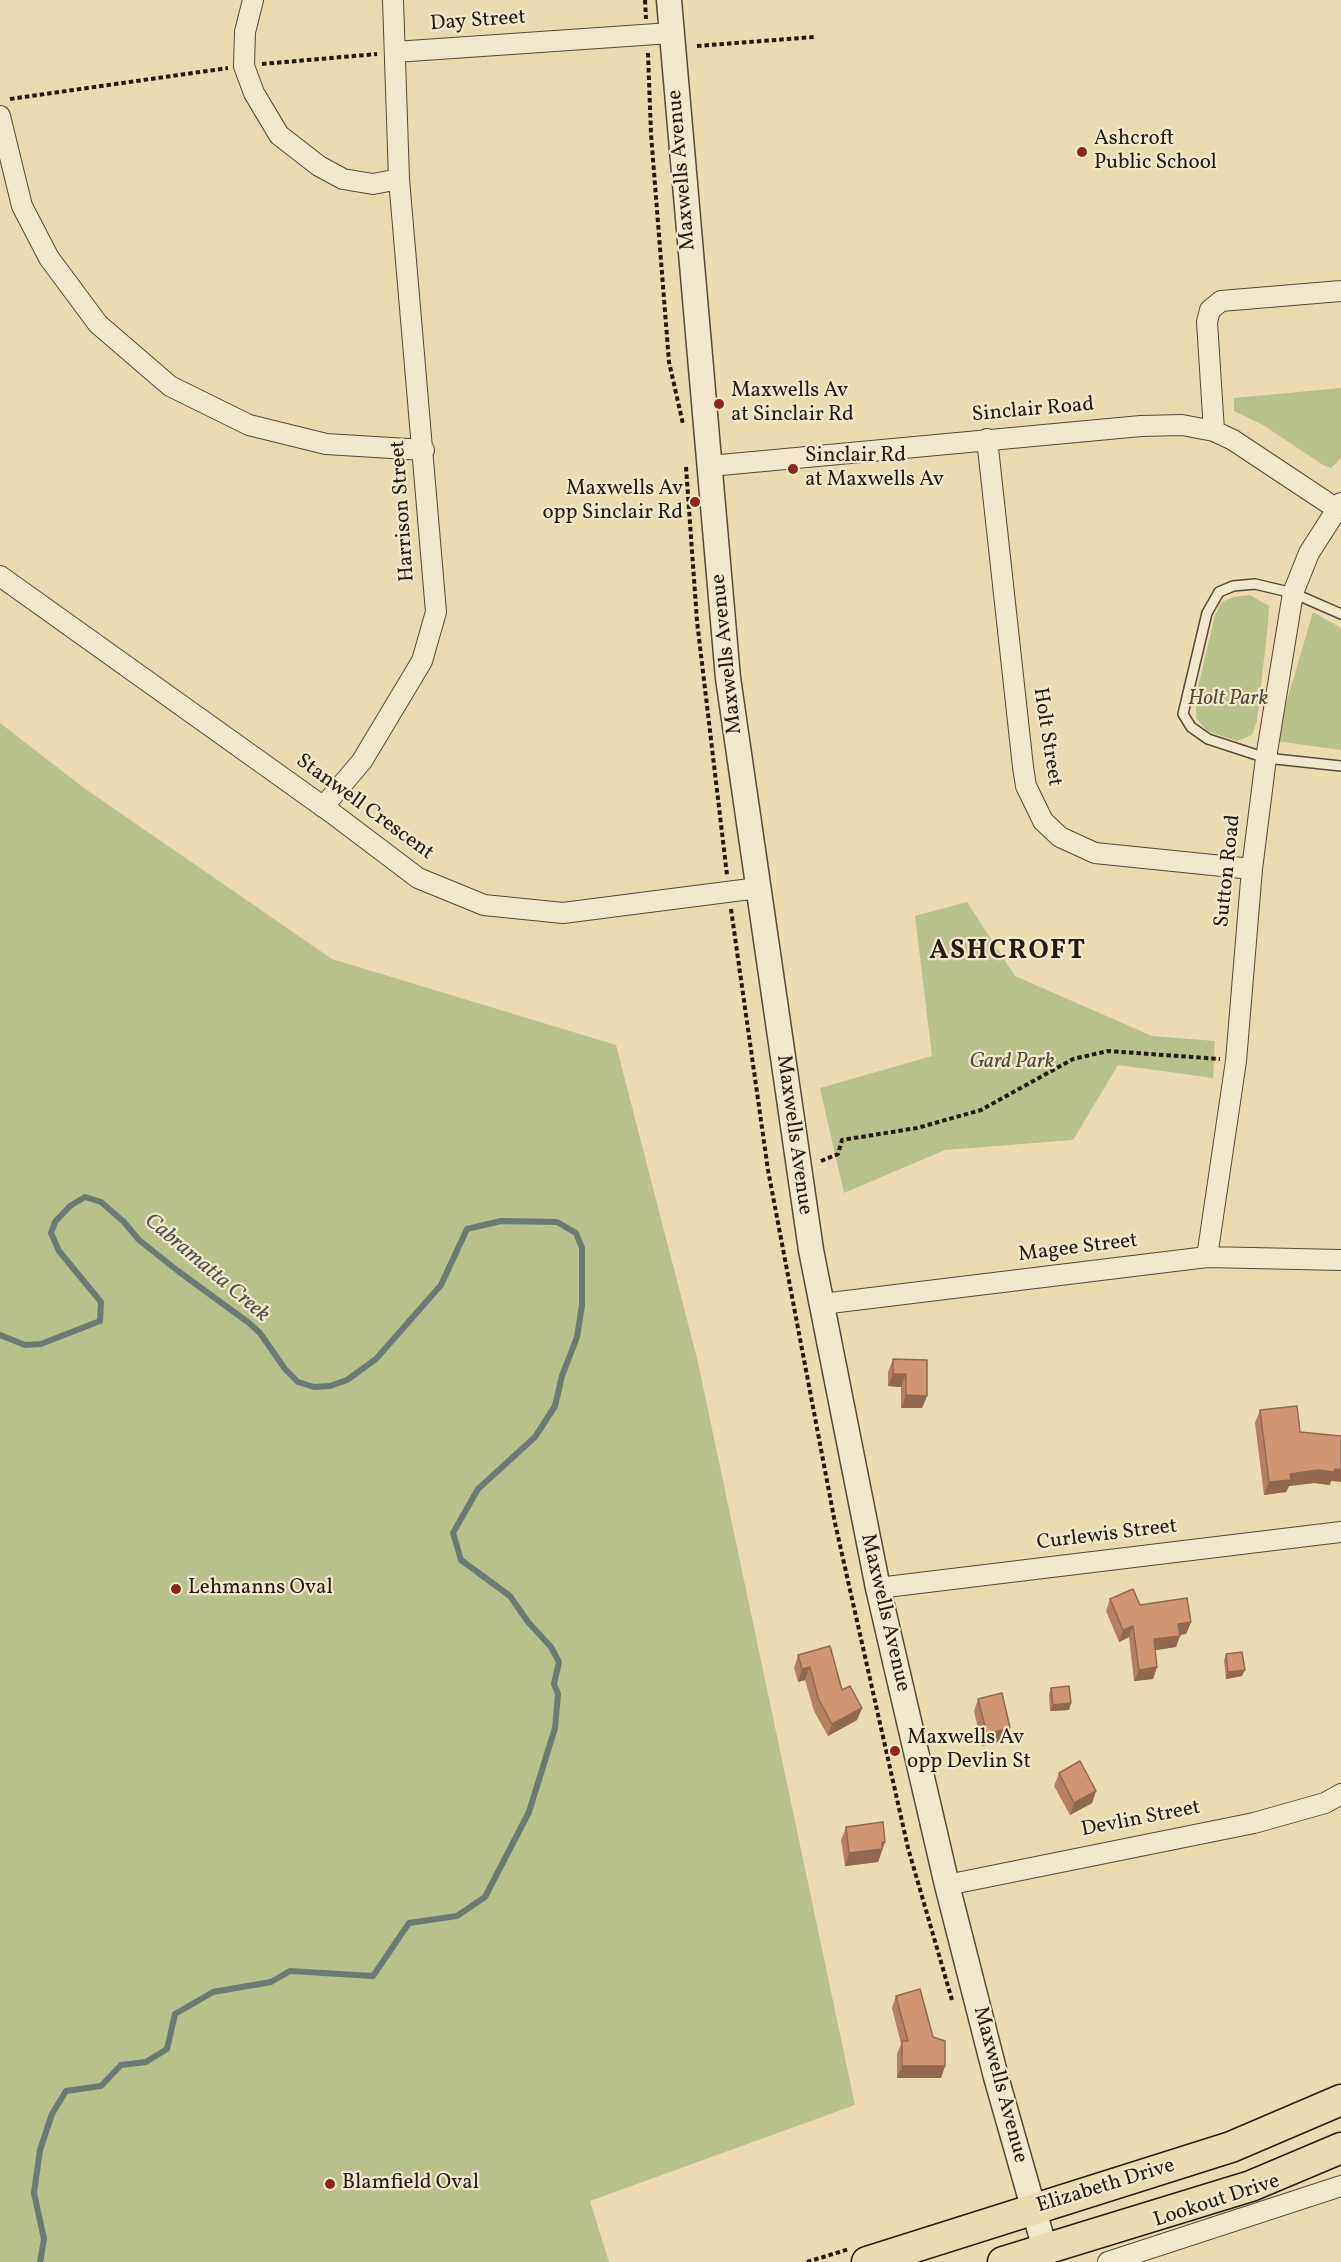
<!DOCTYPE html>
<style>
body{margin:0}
canvas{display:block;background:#ecdbb2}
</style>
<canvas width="1341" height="2262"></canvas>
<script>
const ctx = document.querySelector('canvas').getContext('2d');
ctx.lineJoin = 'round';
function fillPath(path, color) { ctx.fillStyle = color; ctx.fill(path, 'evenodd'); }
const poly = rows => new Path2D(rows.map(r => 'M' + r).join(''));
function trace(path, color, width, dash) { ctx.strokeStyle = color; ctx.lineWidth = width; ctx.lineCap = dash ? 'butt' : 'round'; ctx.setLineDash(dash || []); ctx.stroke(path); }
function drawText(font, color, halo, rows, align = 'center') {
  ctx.font = font + ' Vollkorn,serif'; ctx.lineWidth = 4.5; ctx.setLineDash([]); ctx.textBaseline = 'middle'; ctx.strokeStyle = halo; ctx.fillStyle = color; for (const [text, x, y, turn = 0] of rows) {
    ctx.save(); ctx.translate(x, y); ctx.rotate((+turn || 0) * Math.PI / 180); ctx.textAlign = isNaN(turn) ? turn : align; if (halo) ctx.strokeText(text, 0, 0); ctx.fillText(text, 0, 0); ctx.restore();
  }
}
const green = poly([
 [1341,388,1341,458,1331,468,1323,465,1263,425,1234,411,1234,398],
 [1250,595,1269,606,1268,624,1257,721,1252,735,1237,741,1207,731,1196,718,1196,696,1215,615,1222,602,1233,597],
 [1313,612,1341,628,1341,750,1275,741],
 [0,723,84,788,332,959,616,1045,697,1358,855,2105,590,2201,609,2262,0,2262],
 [967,902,1015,976,1152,1036,1215,1041,1213,1078,1118,1065,1073,1140,945,1150,844,1193,820,1088,932,1056,915,916]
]);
const stream = poly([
 [0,1335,25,1345,41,1344,100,1321,101,1302,59,1251,51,1233,55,1222,70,1206,85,1197,101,1202,124,1222,139,1240,178,1271,249,1323,260,1333,285,1369,298,1382,314,1387,330,1386,347,1380,376,1359,441,1285,467,1229,501,1221,557,1222,576,1233,582,1248,582,1305,577,1337,562,1376,555,1406,535,1437,478,1489,453,1533,461,1560,510,1596,528,1622,551,1647,559,1662,554,1684,558,1694,555,1728,529,1812,485,1897,457,1916,409,1923,373,1976,290,1971,271,1982,213,1992,175,2014,167,2049,146,2062,121,2065,101,2086,66,2091,52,2114,40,2150,34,2193,44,2239,40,2262]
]);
const path = poly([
 [645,0,646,19],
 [697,46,814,37],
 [648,53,651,134,669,362,683,424],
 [262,64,377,54],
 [10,99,228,68],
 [686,467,697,621,727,875],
 [731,909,768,1170,835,1523,908,1848,952,2000],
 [821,1161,838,1154,842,1140,917,1128,981,1110,1073,1059,1108,1051,1220,1059],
 [807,2262,849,2249]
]);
const service = poly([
 [1341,614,1293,593,1255,584,1233,586,1219,592,1207,613,1183,714,1191,727,1208,739,1266,758,1341,766]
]);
const minor = poly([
 [253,0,245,32,244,66,254,93,279,135,319,166,343,179,373,184,399,179],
 [395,52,671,33],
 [0,116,22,206,49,258,98,324,170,386,249,425,326,444,424,450],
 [1214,431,1207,322,1210,310,1221,301,1341,291],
 [987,439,1023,767,1026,786,1043,821,1060,837,1095,853,1252,869],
 [710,466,1141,426,1182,425,1214,431,1233,440,1337,509],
 [0,576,332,813,418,878,484,905,563,913,758,888],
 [323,807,362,761,422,661,436,612,399,179,393,0],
 [1207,1257,1236,1061,1252,869,1266,758,1293,593,1309,553,1341,503],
 [822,1304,1207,1257,1341,1260],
 [878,1588,1341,1532],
 [947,1885,1254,1823,1325,1803,1341,1794],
 [1108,2262,1341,2186]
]);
const tertiary = poly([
 [669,0,728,678,811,1250,878,1588,947,1885,996,2077,1045,2249]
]);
const primary = poly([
 [867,2262,1231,2147,1341,2100],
 [1003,2262,1251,2186,1341,2148]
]);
const wall = poly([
 [893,1359,927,1396,922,1408,901,1408,901,1387,888,1386,888,1372],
 [1260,1410,1300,1432,1331,1481,1330,1485,1314,1483,1289,1486,1286,1492,1264,1495,1255,1423],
 [1110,1599,1140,1605,1191,1622,1186,1634,1180,1635,1176,1647,1155,1650,1157,1667,1153,1679,1134,1681,1129,1637,1119,1642,1106,1611],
 [1226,1654,1242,1676,1226,1679,1224,1660],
 [798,1655,842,1690,862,1708,857,1720,828,1736,814,1711,805,1680,798,1682,794,1668],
 [1051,1688,1071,1703,1069,1710,1050,1711,1049,1695],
 [978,1699,1006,1740,982,1746,974,1711],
 [1059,1773,1096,1791,1092,1803,1070,1815,1054,1786],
 [846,1827,885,1842,878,1862,845,1866,841,1840],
 [896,1996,933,2037,945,2066,941,2078,897,2078,897,2054,901,2044,892,2008]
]);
const shadedWall = poly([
 [893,1374,906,1374,901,1387,888,1386],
 [906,1395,927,1396,922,1408,901,1408],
 [1335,1469,1341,1470,1341,1482,1331,1481,1330,1485,1314,1483,1289,1486,1286,1492,1264,1495,1269,1482,1290,1474],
 [1191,1622,1186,1634,1174,1635,1178,1624],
 [1133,1626,1129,1637,1119,1642,1123,1630],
 [1180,1636,1176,1647,1150,1651,1154,1639],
 [810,1667,805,1680,798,1682,802,1669],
 [1157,1667,1153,1679,1134,1681,1139,1670],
 [1245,1670,1242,1676,1226,1679,1228,1672],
 [1071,1703,1069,1710,1050,1711,1053,1705],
 [862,1708,857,1720,828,1736,832,1724],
 [1010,1728,1006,1740,982,1746,987,1734],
 [1096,1791,1092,1803,1070,1815,1074,1803],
 [882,1842,885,1842,878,1862,845,1866,849,1853],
 [902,2066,945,2066,941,2078,897,2078]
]);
const building = poly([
 [893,1359,927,1360,927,1396,906,1395,906,1374,893,1374,893,1359],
 [1297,1406,1300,1432,1341,1436,1341,1470,1335,1469,1334,1472,1318,1470,1290,1474,1291,1480,1269,1482,1260,1410,1297,1406],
 [1133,1589,1140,1605,1187,1598,1191,1622,1178,1624,1180,1636,1154,1639,1157,1667,1139,1670,1133,1626,1123,1630,1110,1599,1133,1589],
 [830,1646,842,1690,850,1686,862,1708,832,1724,818,1698,810,1667,802,1669,798,1655,830,1646],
 [1242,1652,1245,1670,1228,1672,1226,1654,1242,1652],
 [1069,1686,1071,1703,1053,1705,1051,1688,1069,1686],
 [1002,1693,1010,1728,987,1734,978,1699,1002,1693],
 [1080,1761,1096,1791,1074,1803,1059,1773,1080,1761],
 [883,1822,885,1842,882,1842,882,1849,849,1853,846,1827,883,1822],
 [920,1989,933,2037,945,2041,945,2066,902,2066,902,2041,908,2041,896,1996,920,1989]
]);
const markers = [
 [1082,152,6,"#8f2418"],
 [719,404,6,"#8f2418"],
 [793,469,6,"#8f2418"],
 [695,502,6,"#8f2418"],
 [176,1589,6,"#8f2418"],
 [895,1751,6,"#8f2418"],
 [330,2184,6,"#8f2418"]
];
const streetNames = [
 ["Day Street",478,22,-4],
 ["Maxwells Avenue",683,170,-95],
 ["Sinclair Road",1033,411,-5],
 ["Harrison Street",404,511,-94],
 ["Maxwells Avenue",728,654,-96],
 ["Holt Street",1046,737,81],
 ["Stanwell Crescent",364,808,36],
 ["Sutton Road",1229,871,-84],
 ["Maxwells Avenue",793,1135,82],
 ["Magee Street",1078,1249,-7],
 ["Curlewis Street",1107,1536,-7],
 ["Maxwells Avenue",884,1613,77],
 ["Devlin Street",1141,1820,-11],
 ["Maxwells Avenue",999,2085,75],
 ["Elizabeth Drive",1106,2187,-17],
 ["Lookout Drive",1217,2202,-18]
];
const poiNames = [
 ["Ashcroft",1094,140],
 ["Public School",1094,164],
 ["Maxwells Av",731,392],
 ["at Sinclair Rd",731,416],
 ["Sinclair Rd",805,457],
 ["at Maxwells Av",805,481],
 ["Maxwells Av",683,490,"right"],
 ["opp Sinclair Rd",683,514,"right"],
 ["Lehmanns Oval",188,1589],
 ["Maxwells Av",907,1739],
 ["opp Devlin St",907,1763],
 ["Blamfield Oval",342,2184]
];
const parkNames = [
 ["Holt Park",1228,700],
 ["Gard Park",1012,1063]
];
const waterNames = [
 ["Cabramatta Creek",206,1269,40]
];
const districtNames = [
 ["ASHCROFT",1008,953]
];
fillPath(green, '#b8c08c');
trace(stream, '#6b7a72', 6);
trace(service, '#574a38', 12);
trace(minor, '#574a38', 22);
trace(tertiary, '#574a38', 27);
trace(primary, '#251a10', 33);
trace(path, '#251a10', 4, [4.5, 3]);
trace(service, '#f3e8cd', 9);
trace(minor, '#f3e8cd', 20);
trace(tertiary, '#f3e8cd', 24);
trace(primary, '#ecdbb2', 30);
fillPath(wall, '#b38162');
fillPath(shadedWall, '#926950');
fillPath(building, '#d09672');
trace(building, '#926950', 1.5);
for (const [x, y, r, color] of markers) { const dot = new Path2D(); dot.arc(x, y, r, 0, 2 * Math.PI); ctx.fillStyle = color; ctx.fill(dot); trace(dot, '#f3e8cd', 2); }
drawText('21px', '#251a10', '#f3e8cd', streetNames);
drawText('21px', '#251a10', '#f3e8cd', poiNames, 'left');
drawText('italic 21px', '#514c35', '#f3e8cd', parkNames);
drawText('italic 22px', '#4e5249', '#f3e8cd', waterNames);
ctx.letterSpacing = '1.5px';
drawText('bold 27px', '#251a10', '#f3e8cd', districtNames);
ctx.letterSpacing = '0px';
</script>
